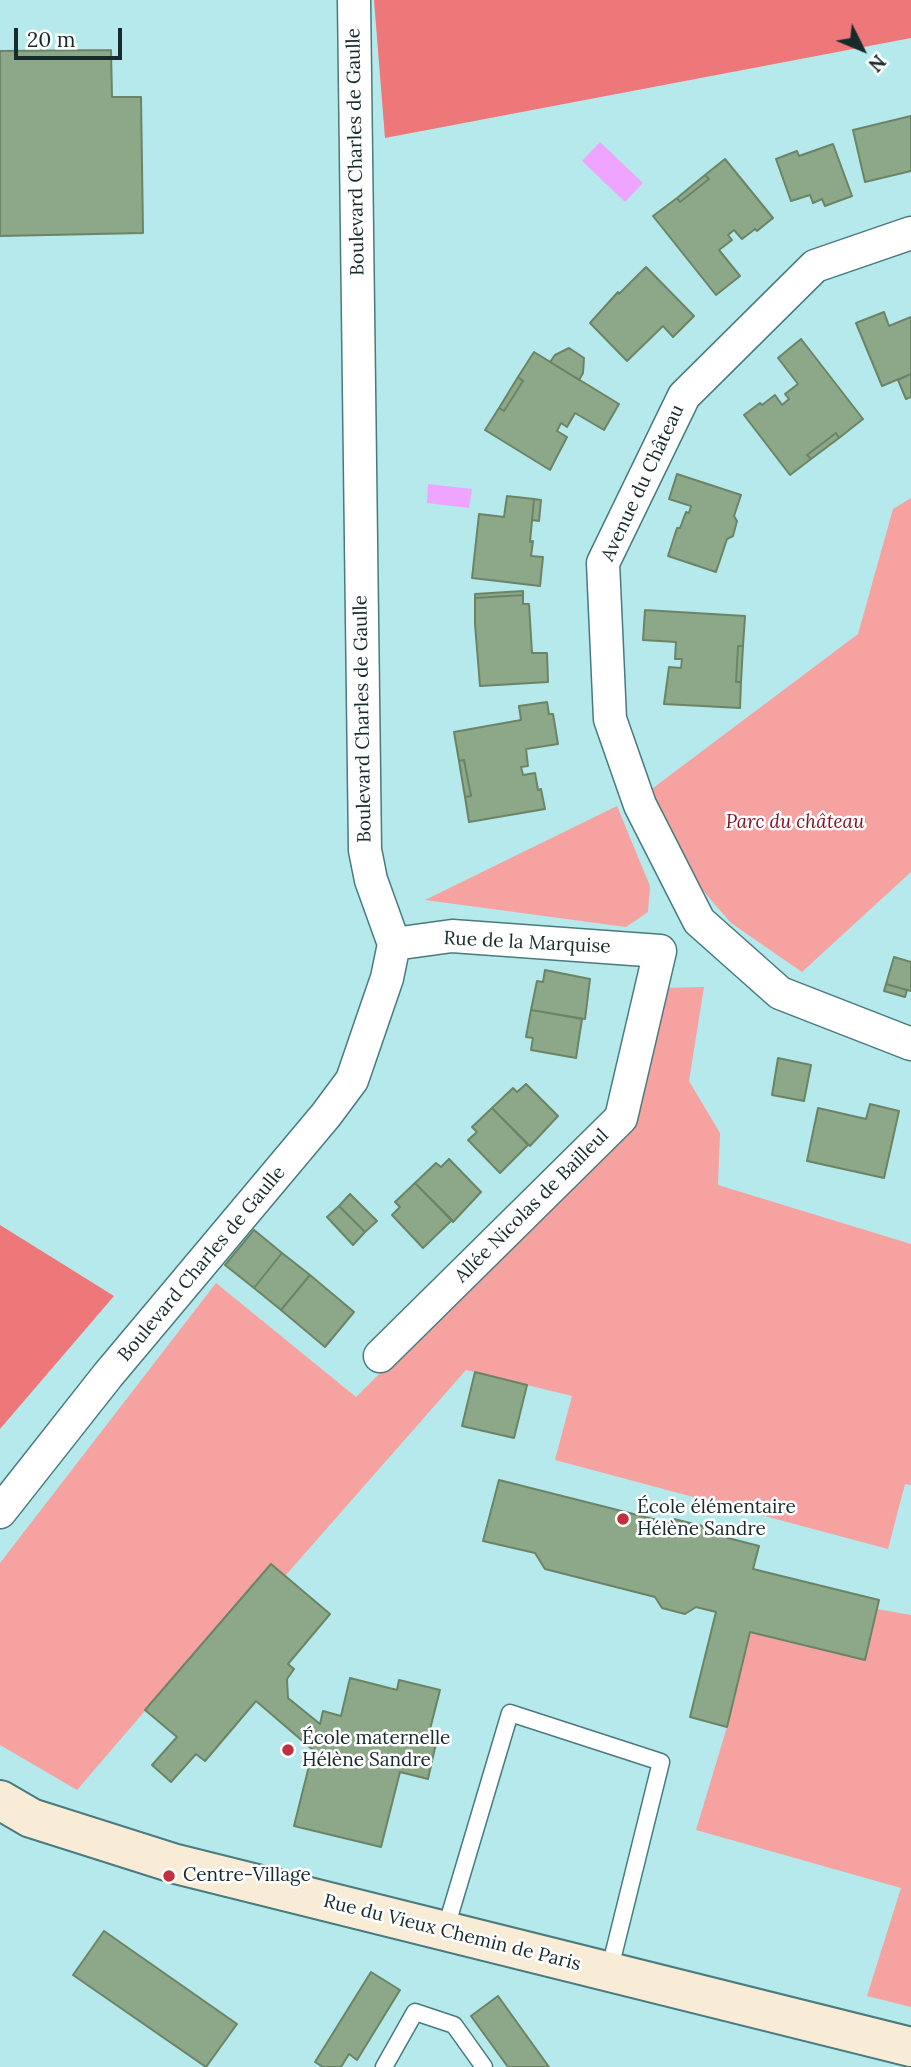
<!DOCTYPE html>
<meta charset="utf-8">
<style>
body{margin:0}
#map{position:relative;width:911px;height:2067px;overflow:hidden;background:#b5e9ec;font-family:Lora,serif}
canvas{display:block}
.north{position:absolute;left:827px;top:14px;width:70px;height:70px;-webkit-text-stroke:5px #fff;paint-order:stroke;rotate:133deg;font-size:19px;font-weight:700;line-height:28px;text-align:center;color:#172b2d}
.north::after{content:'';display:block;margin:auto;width:24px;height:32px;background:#172b2d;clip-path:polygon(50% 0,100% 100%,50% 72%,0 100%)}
.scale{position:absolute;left:14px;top:28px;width:108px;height:32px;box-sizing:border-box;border:4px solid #172b2d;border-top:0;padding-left:9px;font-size:21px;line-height:24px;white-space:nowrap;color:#172b2d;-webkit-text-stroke:5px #fff;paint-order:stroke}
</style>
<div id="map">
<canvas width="911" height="2067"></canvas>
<div class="north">N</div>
<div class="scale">20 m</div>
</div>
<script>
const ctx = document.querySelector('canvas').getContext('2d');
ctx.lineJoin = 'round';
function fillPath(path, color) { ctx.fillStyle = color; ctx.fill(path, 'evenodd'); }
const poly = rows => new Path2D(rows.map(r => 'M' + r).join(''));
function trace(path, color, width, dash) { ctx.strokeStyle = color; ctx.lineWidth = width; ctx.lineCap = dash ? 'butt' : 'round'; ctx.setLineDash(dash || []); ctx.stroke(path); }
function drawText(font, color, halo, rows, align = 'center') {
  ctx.font = font + ' Lora,serif'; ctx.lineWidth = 5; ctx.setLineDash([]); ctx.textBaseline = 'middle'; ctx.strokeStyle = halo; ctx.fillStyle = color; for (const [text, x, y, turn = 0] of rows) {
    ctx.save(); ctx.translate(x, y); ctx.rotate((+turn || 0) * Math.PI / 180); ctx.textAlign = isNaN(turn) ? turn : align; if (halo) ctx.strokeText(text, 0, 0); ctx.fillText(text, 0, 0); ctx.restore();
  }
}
const green = poly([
 [911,498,911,872,802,972,731,923,681,865,649,791,858,634,893,509],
 [617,806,650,886,648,912,626,927,425,900],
 [704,987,689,1081,720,1133,718,1185,911,1244,911,1485,905,1484,888,1549,555,1460,572,1396,466,1370,285,1576,271,1564,77,1790,0,1745,0,1563,216,1283,356,1397,634,1121,663,988],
 [877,1609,911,1615,911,2007,867,1996,901,1888,696,1830,727,1727,750,1632,865,1659]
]);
const forest = poly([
 [374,0,911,0,911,38,385,138],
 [0,1225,114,1296,0,1429]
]);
const water = poly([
 [600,142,643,183,625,202,582,161],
 [428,484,472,489,469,508,427,503]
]);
const building = poly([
 [111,50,112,97,141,97,143,233,0,236,0,51,111,50],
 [911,116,911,171,865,182,853,130,911,116],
 [833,144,852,196,825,206,822,199,813,203,810,195,791,201,776,159,797,151,799,156,833,144],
 [725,159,773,218,757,231,755,229,742,239,734,230,728,235,732,240,719,250,740,276,716,295,653,216,677,198,680,202,709,179,705,175,725,159],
 [705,175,709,179,680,202,677,198,705,175],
 [646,267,694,316,673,337,663,326,627,361,590,323,618,292,619,294,646,267],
 [884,312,889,326,911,317,911,374,882,386,856,323,884,312],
 [801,339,863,419,839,438,836,433,807,455,811,459,790,475,744,415,760,403,762,405,775,395,782,405,789,399,785,394,798,384,778,358,801,339],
 [569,348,584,358,583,373,579,380,550,362,555,355,569,348],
 [534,352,619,404,604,430,575,413,567,427,561,423,557,431,567,437,550,470,485,430,499,408,504,411,523,381,518,377,534,352],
 [911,374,911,397,906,399,898,380,911,374],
 [518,377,523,381,504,411,499,408,518,377],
 [836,433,839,438,811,459,807,455,836,433],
 [677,474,741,495,734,516,737,521,733,536,727,539,716,572,668,556,677,528,680,528,686,512,689,513,691,506,669,499,677,474],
 [507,496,534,499,530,542,533,541,531,556,543,557,540,586,472,578,479,514,504,517,507,496],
 [534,499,541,500,539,521,532,520,534,499],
 [523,591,523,595,475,598,475,594,523,591],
 [523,595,523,604,529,604,532,653,547,653,548,682,480,686,475,624,475,598,523,595],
 [645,610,745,616,743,646,738,646,736,682,741,682,740,708,664,704,669,667,681,668,682,659,675,659,676,642,643,640,645,610],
 [738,646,743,646,741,682,736,682,738,646],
 [547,702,549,714,553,714,558,744,526,749,528,766,521,767,523,775,535,773,538,790,541,789,545,809,469,822,465,797,471,796,464,760,459,761,454,732,521,720,519,706,547,702],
 [464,760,471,796,465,797,459,761,464,760],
 [894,957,911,962,911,991,886,984,894,957],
 [545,970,590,979,585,1019,531,1010,537,981,543,982,545,970],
 [886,984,907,990,905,997,884,991,886,984],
 [531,1010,582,1019,576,1058,531,1050,533,1038,526,1037,531,1010],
 [778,1058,811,1065,804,1101,772,1095,778,1058],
 [526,1084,558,1116,530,1146,492,1108,513,1088,517,1092,526,1084],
 [870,1104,899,1111,884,1178,807,1161,818,1108,866,1119,870,1104],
 [492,1108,528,1145,500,1173,468,1140,477,1132,472,1127,492,1108],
 [449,1159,481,1192,453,1222,415,1183,436,1163,441,1167,449,1159],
 [415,1183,452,1220,423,1248,392,1215,400,1207,395,1202,415,1183],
 [350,1194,377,1221,365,1232,339,1206,350,1194],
 [339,1206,365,1232,353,1245,327,1217,339,1206],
 [254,1230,282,1253,254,1288,225,1265,254,1230],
 [282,1253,310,1275,281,1310,254,1288,282,1253],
 [310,1275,354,1312,325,1347,281,1310,310,1275],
 [475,1372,527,1385,514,1438,462,1426,475,1372],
 [499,1480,673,1524,674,1519,730,1533,728,1538,759,1546,753,1569,879,1600,865,1660,750,1632,727,1727,690,1717,716,1612,696,1607,685,1614,662,1608,655,1597,545,1569,535,1553,483,1541,499,1480],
 [271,1564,330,1614,288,1664,294,1669,287,1679,288,1698,320,1724,323,1711,341,1716,350,1678,397,1690,399,1680,440,1690,428,1737,437,1739,428,1779,400,1772,381,1847,294,1826,313,1750,256,1701,205,1761,196,1754,171,1782,152,1765,177,1737,145,1710,271,1564],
 [104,1931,237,2024,206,2067,73,1975,104,1931],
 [371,1972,400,1990,357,2060,349,2054,341,2067,323,2067,315,2062,371,1972],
 [498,1996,549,2067,508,2067,471,2016,498,1996]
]);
const lane = poly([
 [445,1931,510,1713,661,1762,609,1972],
 [384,2067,415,2012,454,2025,484,2067]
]);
const street = poly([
 [911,233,815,266,684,396,603,563,610,719,640,805,699,921,780,993,911,1044],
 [394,944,452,936,660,951],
 [380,1356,621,1118,660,951],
 [0,1512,108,1375,326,1115,352,1080,387,978,394,944,371,880,365,850,354,0]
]);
const secondary = poly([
 [0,1800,31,1818,176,1864,911,2047]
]);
const markers = [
 [623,1519,7,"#c1303f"],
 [288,1750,7,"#c1303f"],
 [169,1876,7,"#c1303f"]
];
const streetNames = [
 ["Boulevard Charles de Gaulle",356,152,-91],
 ["Avenue du Château",643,483,-65],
 ["Boulevard Charles de Gaulle",363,719,-91],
 ["Rue de la Marquise",527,943,3],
 ["Allée Nicolas de Bailleul",532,1206,-45],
 ["Boulevard Charles de Gaulle",202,1264,-50],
 ["Rue du Vieux Chemin de Paris",452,1933,14]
];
const parkNames = [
 ["Parc du château",795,823]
];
const poiNames = [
 ["École élémentaire",637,1508],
 ["Hélène Sandre",637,1530],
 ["École maternelle",302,1739],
 ["Hélène Sandre",302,1761],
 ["Centre-Village",183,1876]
];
fillPath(green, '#f6a2a1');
fillPath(forest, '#ee7779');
fillPath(water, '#efa4ff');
fillPath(building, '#8da888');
trace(building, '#6b8466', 2);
trace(lane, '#497a7d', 19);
trace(street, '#497a7d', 35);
trace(secondary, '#497a7d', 42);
trace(lane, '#fff', 16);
trace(street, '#fff', 32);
trace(secondary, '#f9ecd7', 38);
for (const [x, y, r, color] of markers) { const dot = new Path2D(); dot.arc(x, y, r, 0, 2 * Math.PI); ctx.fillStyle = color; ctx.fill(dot); trace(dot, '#fff', 2.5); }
drawText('19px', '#172b2d', '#fff', streetNames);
drawText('italic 19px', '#7f1221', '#fff', parkNames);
drawText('19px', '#172b2d', '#fff', poiNames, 'left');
</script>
